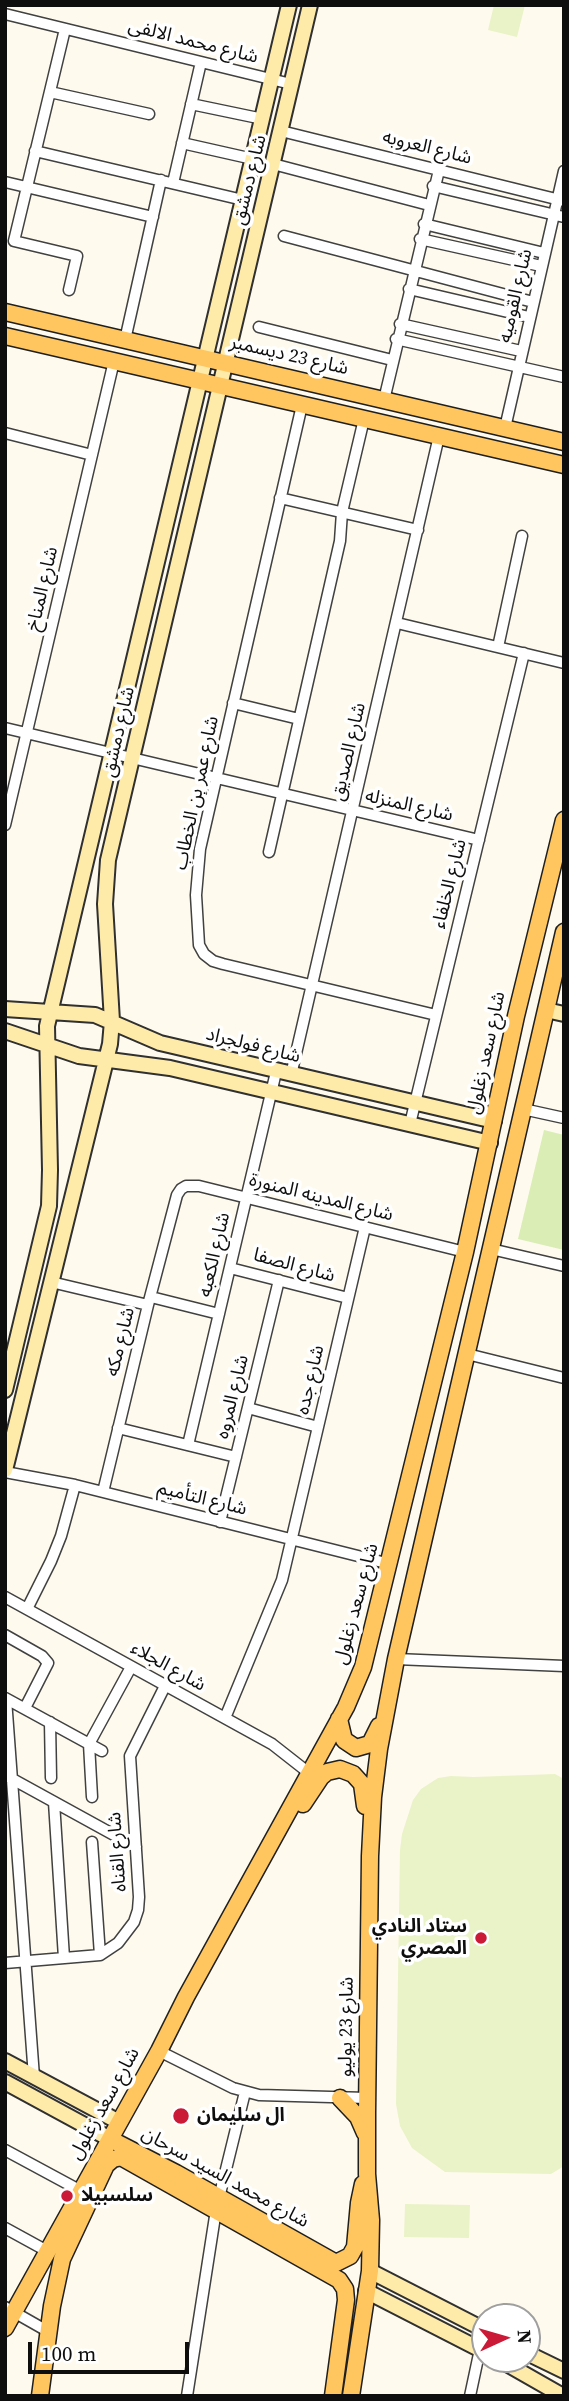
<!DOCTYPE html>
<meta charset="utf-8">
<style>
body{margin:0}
#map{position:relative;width:569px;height:2401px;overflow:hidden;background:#fffaee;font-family:"Source Serif 4",serif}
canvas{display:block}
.frame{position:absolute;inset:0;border:7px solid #0e0e0e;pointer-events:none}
.north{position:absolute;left:471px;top:2303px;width:70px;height:70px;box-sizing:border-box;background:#fff;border:2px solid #9f9f9f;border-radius:50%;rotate:86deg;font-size:19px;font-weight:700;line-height:28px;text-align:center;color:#0e0e0e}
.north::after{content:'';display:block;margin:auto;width:24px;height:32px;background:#ca1a37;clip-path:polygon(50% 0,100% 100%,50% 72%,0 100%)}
.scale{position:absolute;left:28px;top:2342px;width:161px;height:32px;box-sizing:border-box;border:4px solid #0e0e0e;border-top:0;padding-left:9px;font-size:21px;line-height:24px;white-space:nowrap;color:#0e0e0e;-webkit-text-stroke:5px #fff;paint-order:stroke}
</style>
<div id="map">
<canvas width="569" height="2401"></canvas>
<div class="frame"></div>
<div class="north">N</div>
<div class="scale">100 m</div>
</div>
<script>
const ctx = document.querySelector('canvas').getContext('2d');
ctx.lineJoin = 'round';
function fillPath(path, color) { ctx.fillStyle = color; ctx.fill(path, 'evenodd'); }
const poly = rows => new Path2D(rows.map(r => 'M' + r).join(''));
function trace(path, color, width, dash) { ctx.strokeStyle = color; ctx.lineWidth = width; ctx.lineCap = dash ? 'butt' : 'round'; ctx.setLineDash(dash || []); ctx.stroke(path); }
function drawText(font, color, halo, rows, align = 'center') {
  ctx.font = font + ' "Source Serif 4","Noto Sans Arabic",serif'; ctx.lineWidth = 7; ctx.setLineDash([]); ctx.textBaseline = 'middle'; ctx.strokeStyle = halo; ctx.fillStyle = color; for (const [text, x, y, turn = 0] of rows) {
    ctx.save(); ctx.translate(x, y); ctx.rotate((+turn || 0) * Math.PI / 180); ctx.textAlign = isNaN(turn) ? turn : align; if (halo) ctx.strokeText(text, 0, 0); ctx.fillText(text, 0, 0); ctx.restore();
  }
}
const green = poly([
 [544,1130,564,1135,564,1250,518,1239]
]);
const pitch = poly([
 [494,5,525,5,517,37,488,30],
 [555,1774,564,1779,564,2166,551,2174,445,2172,412,2148,400,2126,396,2104,400,1850,402,1834,413,1800,421,1789,438,1778,451,1776,474,1777],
 [405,2204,470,2205,469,2238,404,2237]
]);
const street = poly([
 [5,14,291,84],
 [65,29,14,241,77,256,69,290],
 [50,92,149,114],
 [191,104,263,119],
 [281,131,564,201],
 [182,143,253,159],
 [35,151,243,200],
 [273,164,429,205],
 [5,182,153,217],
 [173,183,201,62],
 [433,186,564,217],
 [424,224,544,253],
 [284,236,533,302],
 [420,239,541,266],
 [409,289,529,317],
 [400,324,521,351],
 [259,327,392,360],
 [396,339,564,377],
 [125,340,161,180],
 [384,400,439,170],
 [302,405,200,849,196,895,199,945,204,954,213,961,223,964,436,1015],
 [505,428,564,171],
 [5,433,92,455],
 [280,498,418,530],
 [397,623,564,663],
 [498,647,522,536],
 [233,703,299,719],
 [5,728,479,840],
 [5,825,114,361],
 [269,852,340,541,342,512,364,419],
 [291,1075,439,436],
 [523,1109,564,1118],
 [410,1124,524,653],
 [491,1249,564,1266],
 [230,1268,348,1298],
 [51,1282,148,1305],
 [151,1297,219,1314],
 [467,1354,564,1378],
 [248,1408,318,1427],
 [118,1428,236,1457],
 [188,1445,276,1072],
 [5,1472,75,1485,390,1564],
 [103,1492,148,1305,177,1195,181,1189,186,1186,199,1186,465,1252],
 [220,1522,279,1280],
 [5,1597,272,1744,309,1773],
 [27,1609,51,1561,61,1536,75,1485],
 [5,1635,42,1656,48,1663,25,1708],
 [396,1659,564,1666],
 [5,1698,102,1751],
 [6,1699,34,2077],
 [225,1718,282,1580,365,1227],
 [50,1722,51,1778],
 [5,1775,136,1847],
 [92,1797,89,1744,131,1667],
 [54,1802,64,1958],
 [92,1842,100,1955],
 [5,1963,100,1955,118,1943,134,1922,138,1910,139,1897,130,1756,165,1686],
 [159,2051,233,2088,259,2095,367,2098],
 [5,2150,81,2191],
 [5,2228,47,2251],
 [5,2307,49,2332],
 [187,2396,216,2210,245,2092],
 [470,2396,480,2349,485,2337]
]);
const secondary = poly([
 [5,1009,95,1015,160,1043,494,1121],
 [546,1010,564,1014],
 [5,1031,79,1056,170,1068,490,1143],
 [5,1390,49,1206,50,1170,47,1026,289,5],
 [5,1470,110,1044,112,1021,105,904,108,860,310,5],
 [5,2061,119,2122],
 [5,2082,110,2139],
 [370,2271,485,2330],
 [366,2291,485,2352],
 [527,2353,564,2371],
 [498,2359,563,2396]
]);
const primary = poly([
 [5,312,564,442],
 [5,336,564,465],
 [339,1719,344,1740,356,1748,370,1744,379,1726],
 [303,1804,321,1777,327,1772,340,1769,353,1774,362,1784,365,1806],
 [340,2098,358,2117,365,2133],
 [110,2139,176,2173,336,2263,350,2256,355,2247,359,2203,363,2184],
 [5,2328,159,2051,186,1997,346,1707,363,1667,465,1252,516,1016,564,820],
 [40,2396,52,2306,62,2259,106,2165,113,2159,121,2157,339,2280,345,2289,346,2300,333,2396],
 [351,2396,370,2271,371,2220,367,2174,367,2113,370,1856,373,1797,379,1749,396,1659,564,932]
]);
const markers = [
 [481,1938,7,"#ca1a37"],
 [181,2116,9,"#ca1a37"],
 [67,2196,7,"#ca1a37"]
];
const streetNames = [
 ["شارع محمد الالفى",193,42,14],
 ["شارع العروبه",427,148,14],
 ["شارع دمشق",250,180,-76],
 ["شارع القوميه",516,296,-77],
 ["شارع 23 ديسمبر",289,356,13],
 ["شارع المناخ",43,589,-77],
 ["شارع دمشق",119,732,-77],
 ["شارع الصديق",349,752,-77],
 ["شارع عمر بن الخطاب",197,793,-78],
 ["شارع المنزله",409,806,13],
 ["شارع الخلفاء",450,884,-76],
 ["شارع فولجراد",253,1046,14],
 ["شارع سعد زغلول",487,1053,-78],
 ["شارع المدينه المنورة",321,1198,14],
 ["شارع الكعبه",215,1255,-77],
 ["شارع الصفا",294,1266,15],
 ["شارع مكه",121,1342,-76],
 ["شارع جده",311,1380,-77],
 ["شارع المروه",233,1397,-76],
 ["شارع التأميم",202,1499,14],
 ["شارع سعد زغلول",357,1604,-75],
 ["شارع الجلاء",168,1667,29],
 ["شارع القناه",118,1852,-94],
 ["شارع 23 يوليو",347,2027,-89],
 ["شارع سعد زغلول",105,2104,-61],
 ["شارع محمد السيد سرحان",225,2178,29]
];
const poiNames = [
 ["ستاد النادي",467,1927,"right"],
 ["المصري",467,1949,"right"],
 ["ال سليمان",197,2116],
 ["سلسبيلا",81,2196]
];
fillPath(green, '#d9edb4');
fillPath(pitch, '#e9f3c7');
trace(street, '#414141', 13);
trace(secondary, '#303030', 18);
trace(primary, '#1f1f1f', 19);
trace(street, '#fff', 10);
trace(secondary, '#ffeba9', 14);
trace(primary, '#ffc55e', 16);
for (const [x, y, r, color] of markers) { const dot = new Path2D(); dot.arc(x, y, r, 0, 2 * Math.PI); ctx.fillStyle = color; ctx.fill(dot); trace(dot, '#fff', 2.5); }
drawText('19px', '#0e0e0e', '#fff', streetNames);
drawText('bold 19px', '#0e0e0e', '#fff', poiNames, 'left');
</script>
